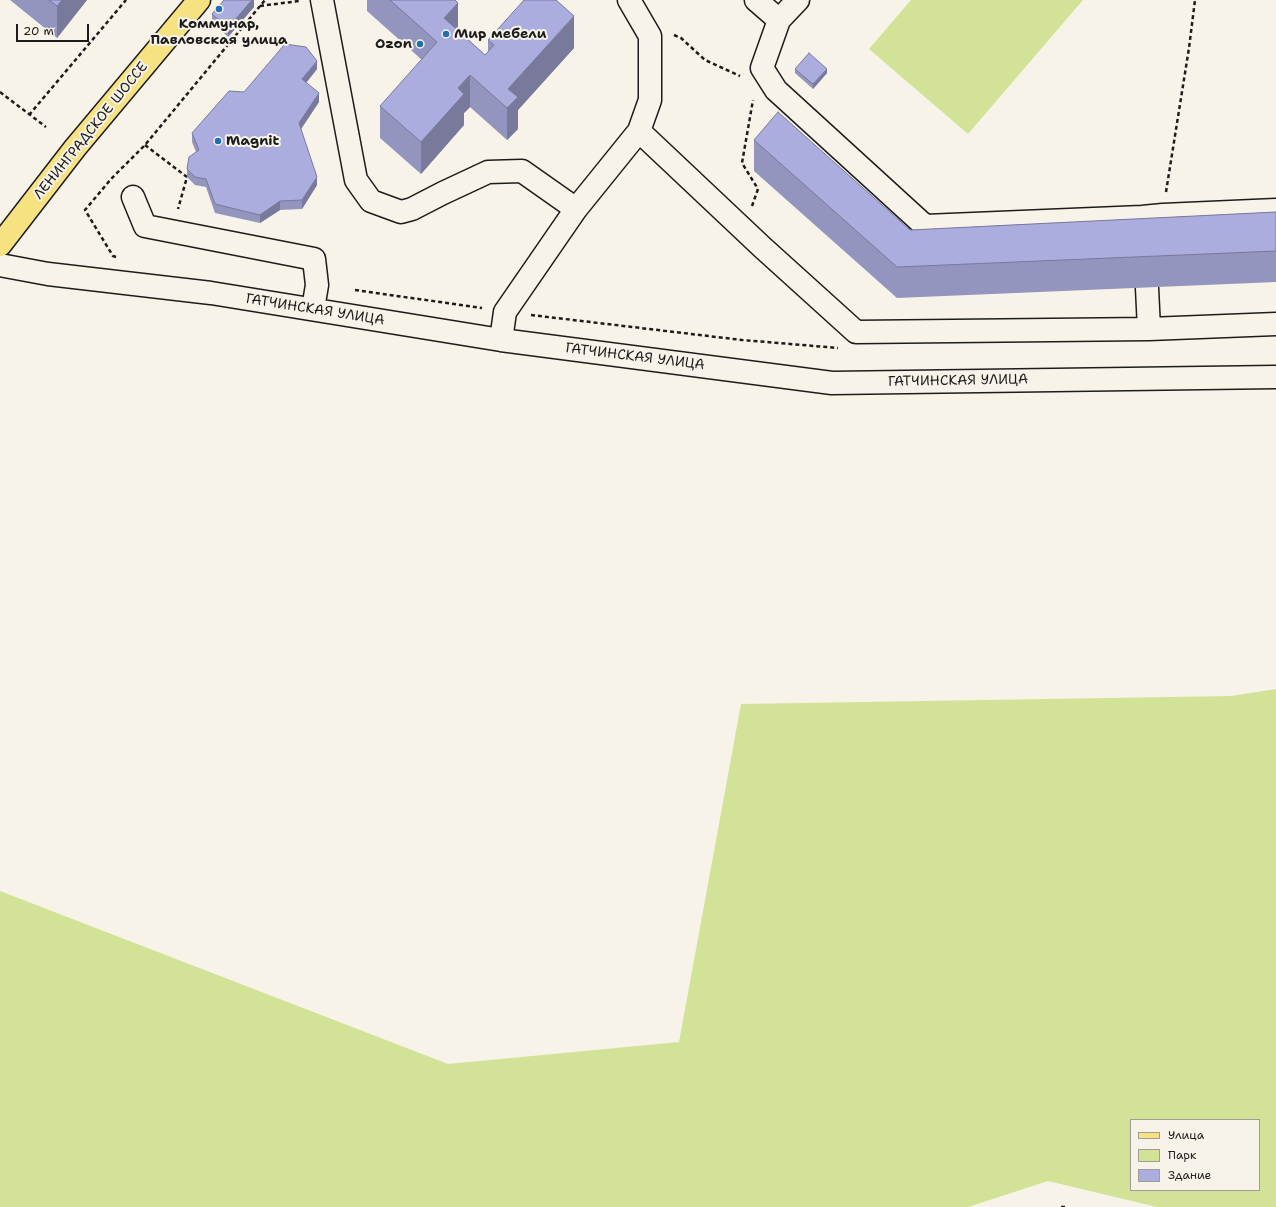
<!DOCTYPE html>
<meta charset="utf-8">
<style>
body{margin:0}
#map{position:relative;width:1276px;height:1207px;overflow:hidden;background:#f7f3e8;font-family:"Shantell Sans",sans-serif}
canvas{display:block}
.legend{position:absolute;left:1130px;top:1119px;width:130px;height:72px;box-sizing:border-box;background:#f7f3e8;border:1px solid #9f9d96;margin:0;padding:5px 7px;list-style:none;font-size:12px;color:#1c1c1c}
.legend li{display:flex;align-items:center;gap:8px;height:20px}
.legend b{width:20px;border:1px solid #9f9d96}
.scale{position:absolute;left:16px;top:24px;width:73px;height:18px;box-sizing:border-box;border:2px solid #1c1c1c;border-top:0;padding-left:5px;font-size:12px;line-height:14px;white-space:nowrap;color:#1c1c1c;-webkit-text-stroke:3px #f7f3e8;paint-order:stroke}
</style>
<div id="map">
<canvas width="1276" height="1207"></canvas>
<ul class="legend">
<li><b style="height:5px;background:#f7e281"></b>Улица</li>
<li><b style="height:11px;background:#d2e397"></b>Парк</li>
<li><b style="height:11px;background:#abadde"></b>Здание</li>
</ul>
<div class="scale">20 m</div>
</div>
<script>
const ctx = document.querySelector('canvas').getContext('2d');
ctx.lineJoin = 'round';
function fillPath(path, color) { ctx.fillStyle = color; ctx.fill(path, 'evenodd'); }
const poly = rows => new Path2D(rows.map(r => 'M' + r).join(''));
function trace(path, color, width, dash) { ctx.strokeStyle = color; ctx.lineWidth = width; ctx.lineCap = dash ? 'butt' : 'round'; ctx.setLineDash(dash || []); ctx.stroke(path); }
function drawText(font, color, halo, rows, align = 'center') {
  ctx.font = font + ' "Shantell Sans",sans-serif'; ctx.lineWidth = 4; ctx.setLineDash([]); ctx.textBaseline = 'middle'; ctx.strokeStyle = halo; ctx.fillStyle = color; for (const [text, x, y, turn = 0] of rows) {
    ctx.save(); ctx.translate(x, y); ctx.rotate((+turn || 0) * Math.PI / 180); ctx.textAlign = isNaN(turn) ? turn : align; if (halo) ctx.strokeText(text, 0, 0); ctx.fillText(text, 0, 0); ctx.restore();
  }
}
const green = poly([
 [911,0,1083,0,968,134,869,49],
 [1276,689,1276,1207,1157,1207,1048,1181,968,1207,0,1207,0,891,448,1064,679,1042,741,704,1231,696],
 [1131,1120,1259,1120,1259,1190,1131,1190]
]);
const path = poly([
 [260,6,299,1],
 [674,35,681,38,705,60,740,76],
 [0,92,46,127],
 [29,115,126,0],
 [145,145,187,177,178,209],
 [1166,192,1189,48,1195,0],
 [752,206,758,189,742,163,753,100],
 [116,257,113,256,85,210,111,179,145,145,265,0],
 [355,290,482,308],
 [531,315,742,340,838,348],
 [1061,1207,1067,1207]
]);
const minor = poly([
 [322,0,356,180,371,201,401,212,412,209,443,193,488,172,522,171,576,209],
 [756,0,779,20],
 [798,0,779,20,762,68,776,90,925,226,1142,217,1163,215,1276,210],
 [639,131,762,247,856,332,1149,329,1276,324],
 [133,197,145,226,314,259,317,285,313,309],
 [0,265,48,274,211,293,501,340,832,383,1276,377],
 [1147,288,1149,329],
 [501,340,505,312,576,209,639,131,650,100,650,36,629,0]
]);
const major = poly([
 [0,245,75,148,199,0]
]);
const wall = poly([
 [10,0,87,0,57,38],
 [254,0,254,7,228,37,212,22,212,14],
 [367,0,455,0,458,30,485,55,488,52,488,40,574,48,518,110,518,129,507,140,470,107,464,113,464,125,421,174,380,138,380,106,422,60,367,11],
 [317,69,306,83,319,102,301,129,317,185,302,209,280,210,260,223,215,213,206,187,195,185,187,177,187,169,196,152,192,142,192,133,244,92],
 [795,69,827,73,813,89,795,73],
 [754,140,910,230,1276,212,1276,282,897,298,754,171]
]);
const shadedWall = poly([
 [62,0,87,0,57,38,57,6],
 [252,0,254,0,254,7,228,37,228,28],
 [458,3,458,34,444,18],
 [574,16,574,48,518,110,518,129,507,140,507,108,508,89],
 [317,61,317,69,302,88,302,79],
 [827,69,827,73,813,89,813,84],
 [470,75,470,107,464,113,464,125,421,174,421,142,458,88],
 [319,93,319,102,299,132,299,123],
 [317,177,317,185,302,209,302,200],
 [280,201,280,210,260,223,260,215]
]);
const building = poly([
 [49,0,62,0,57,6,49,0],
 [224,0,252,0,228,28,212,14,224,0],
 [390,0,455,0,458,3,444,18,485,55,494,45,488,40,524,0,556,0,574,16,508,89,518,97,507,108,470,75,458,88,464,94,421,142,380,106,437,42,390,0],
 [285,44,306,47,317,61,302,79,319,93,299,123,317,177,302,200,280,201,260,215,215,204,206,179,195,177,187,169,189,157,199,150,192,133,229,91,244,92,285,44],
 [809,53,827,69,813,84,795,69,809,53],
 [778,112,910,230,1276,212,1276,251,897,267,754,140,778,112]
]);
const markers = [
 [219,9,4,"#1f6fb2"],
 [446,34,4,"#1f6fb2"],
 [420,44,4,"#1f6fb2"],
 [218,141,4,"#1f6fb2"]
];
const poiNames = [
 ["Коммунар,",219,24,"center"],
 ["Павловская улица",219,40,"center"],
 ["Мир мебели",454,34],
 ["Ozon",412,44,"right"],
 ["Magnit",226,141]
];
const streetNames = [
 ["ЛЕНИНГРАДСКОЕ ШОССЕ",91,131,-51],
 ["ГАТЧИНСКАЯ УЛИЦА",315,310,9],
 ["ГАТЧИНСКАЯ УЛИЦА",635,357,7],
 ["ГАТЧИНСКАЯ УЛИЦА",958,381,-1]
];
fillPath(green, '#d2e397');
trace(minor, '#1c1c1c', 25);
trace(major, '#1c1c1c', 25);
trace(path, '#1c1c1c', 2.5, [4, 3]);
trace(minor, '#f7f3e8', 22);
trace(major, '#f7e281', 22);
fillPath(wall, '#9395bf');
fillPath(shadedWall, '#78799b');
fillPath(building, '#abadde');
trace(building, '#78799b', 1);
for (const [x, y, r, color] of markers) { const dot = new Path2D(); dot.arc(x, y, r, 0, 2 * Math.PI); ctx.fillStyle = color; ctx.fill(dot); trace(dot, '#f7f3e8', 1.5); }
drawText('bold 14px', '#1c1c1c', '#f7f3e8', poiNames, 'left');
drawText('14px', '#1c1c1c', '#f7f3e8', streetNames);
</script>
